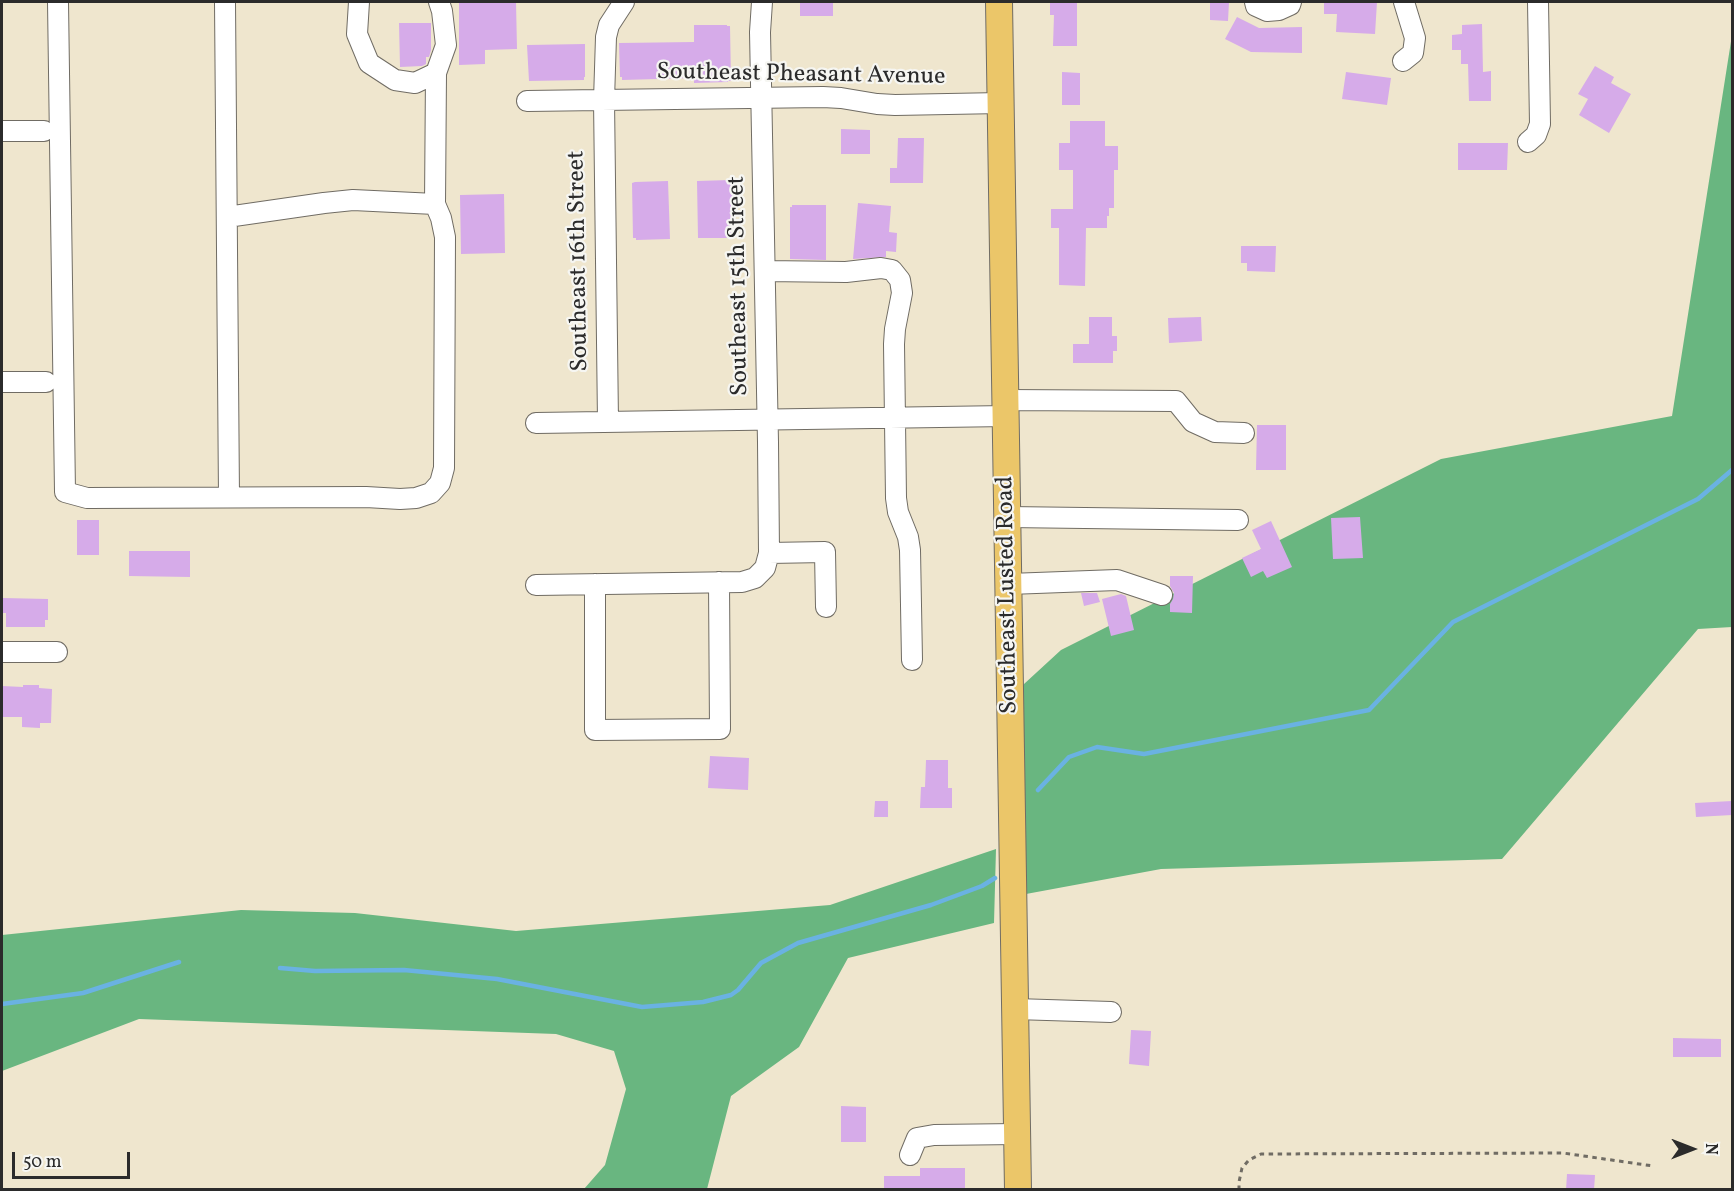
<!DOCTYPE html>
<style>
body{margin:0}
#map{position:relative;width:1734px;height:1191px;overflow:hidden;background:#efe6ce;font-family:Vollkorn,serif}
canvas{display:block}
.frame{position:absolute;inset:0;border:3px solid #2b2b2b;pointer-events:none}
.north{position:absolute;left:1662px;top:1119px;width:60px;height:60px;-webkit-text-stroke:4px #f6f6f2;paint-order:stroke;rotate:90deg;font-size:16px;font-weight:700;line-height:24px;text-align:center;color:#2b2b2b}
.north::after{content:'';display:block;margin:auto;width:21px;height:27px;background:#2b2b2b;clip-path:polygon(50% 0,100% 100%,50% 72%,0 100%)}
.scale{position:absolute;left:12px;top:1152px;width:118px;height:27px;box-sizing:border-box;border:3px solid #2b2b2b;border-top:0;padding-left:8px;font-size:18px;line-height:21px;white-space:nowrap;color:#2b2b2b;-webkit-text-stroke:4px #f6f6f2;paint-order:stroke}
</style>
<div id="map">
<canvas width="1734" height="1191"></canvas>
<div class="frame"></div>
<div class="north">N</div>
<div class="scale">50 m</div>
</div>
<script>
const ctx = document.querySelector('canvas').getContext('2d');
ctx.lineJoin = 'round';
function fillPath(path, color) { ctx.fillStyle = color; ctx.fill(path, 'evenodd'); }
const poly = rows => new Path2D(rows.map(r => 'M' + r).join(''));
function trace(path, color, width, dash) { ctx.strokeStyle = color; ctx.lineWidth = width; ctx.lineCap = dash ? 'butt' : 'round'; ctx.setLineDash(dash || []); ctx.stroke(path); }
function drawText(font, color, halo, rows, align = 'center') {
  ctx.font = font + ' Vollkorn,serif'; ctx.lineWidth = 4.5; ctx.setLineDash([]); ctx.textBaseline = 'middle'; ctx.strokeStyle = halo; ctx.fillStyle = color; for (const [text, x, y, turn = 0] of rows) {
    ctx.save(); ctx.translate(x, y); ctx.rotate((+turn || 0) * Math.PI / 180); ctx.textAlign = isNaN(turn) ? turn : align; if (halo) ctx.strokeText(text, 0, 0); ctx.fillText(text, 0, 0); ctx.restore();
  }
}
const forest = poly([
 [1732,35,1732,627,1698,629,1502,859,1161,869,1026,894,1021,690,1024,684,1061,650,1441,459,1672,416],
 [996,849,994,923,848,958,799,1047,731,1096,707,1189,584,1189,605,1165,626,1089,614,1051,556,1034,139,1019,2,1071,2,935,241,910,355,913,516,931,830,905]
]);
const stream = poly([
 [1038,790,1069,757,1097,747,1144,754,1369,710,1453,622,1698,499,1732,470],
 [280,968,315,971,404,970,497,979,642,1007,703,1002,731,995,738,990,761,963,798,943,931,905,982,886,995,878],
 [2,1004,83,993,179,962]
]);
const building = poly([
 [459,2,516,2,517,49,485,50,485,64,459,65],
 [800,2,833,2,833,16,800,16],
 [1050,2,1077,2,1077,46,1053,46,1054,15,1050,15],
 [1210,2,1229,2,1228,21,1210,20],
 [1324,2,1377,2,1375,34,1336,32,1337,14,1324,14],
 [1237,17,1259,28,1302,27,1302,53,1251,52,1225,39],
 [399,23,431,23,431,50,429,57,426,57,426,64,422,66,400,67],
 [1482,24,1483,72,1491,71,1491,101,1469,101,1468,64,1461,64,1461,50,1452,50,1452,35,1462,34,1462,25],
 [694,25,727,25,727,26,730,26,731,81,728,81,728,82,694,83,694,78,622,80,622,77,620,77,619,43,694,42],
 [585,44,585,77,584,77,584,80,529,81,527,45],
 [1595,66,1614,77,1611,83,1631,94,1609,133,1579,115,1588,99,1578,94],
 [1062,72,1080,73,1080,105,1062,105],
 [1346,72,1391,78,1387,105,1342,99],
 [1070,121,1105,121,1105,146,1118,146,1118,170,1114,170,1114,208,1109,208,1109,216,1107,216,1107,228,1086,228,1085,286,1059,285,1059,228,1051,228,1051,209,1073,209,1073,170,1059,170,1059,143,1070,143],
 [841,129,870,130,870,154,841,154],
 [898,138,924,138,923,183,890,183,890,168,897,168],
 [1458,143,1508,143,1507,170,1458,170],
 [730,180,730,181,733,181,734,236,731,236,731,238,698,238,697,181],
 [668,181,670,239,636,240,636,238,633,238,632,183,635,182],
 [504,194,505,253,461,254,460,195],
 [858,203,891,206,889,232,897,233,896,252,886,251,886,257,853,259],
 [792,205,826,205,826,260,790,259,790,207,792,207],
 [1241,246,1276,246,1275,272,1247,271,1247,263,1241,263],
 [1089,317,1112,317,1112,336,1117,336,1117,351,1113,351,1113,363,1073,363,1073,344,1089,344],
 [1201,317,1202,341,1169,343,1168,318],
 [1257,425,1286,425,1286,470,1256,470],
 [1360,517,1363,558,1333,559,1331,518],
 [77,520,99,520,99,555,77,555],
 [1271,521,1292,567,1267,578,1263,571,1251,577,1242,558,1261,549,1252,530],
 [129,551,190,551,190,577,129,576],
 [1170,576,1193,576,1192,613,1170,612,1170,604,1173,599,1174,593,1170,586],
 [1081,593,1097,593,1100,602,1084,606],
 [1121,594,1126,596,1134,630,1111,636,1102,599],
 [3,598,48,599,48,620,45,620,45,627,6,627,6,613,2,613],
 [23,685,39,685,39,688,52,689,51,723,40,723,40,728,22,727,22,717,2,717,2,686,23,687],
 [710,756,749,758,748,790,708,788],
 [926,760,948,760,948,788,952,788,952,808,920,808,921,787,925,787],
 [875,801,888,801,888,817,874,817],
 [1732,801,1732,815,1696,817,1695,803],
 [1131,1030,1151,1031,1149,1066,1129,1064],
 [1673,1038,1721,1039,1721,1057,1673,1057],
 [841,1106,866,1107,866,1142,841,1142],
 [920,1168,965,1168,965,1190,884,1190,884,1176,920,1176],
 [1567,1174,1595,1175,1594,1190,1566,1190]
]);
const path = poly([
 [1239,1190,1239,1182,1242,1168,1249,1160,1261,1154,1563,1153,1653,1166]
]);
const minor = poly([
 [58,2,65,492,87,498,366,497,400,499,416,498,431,493,440,483,444,468,445,237,441,218,435,204,436,73],
 [225,2,229,497],
 [359,2,357,34,369,63,395,80,415,83,436,73,446,45,442,11,439,2],
 [1255,2,1256,6,1267,11,1279,10,1290,5,1291,2],
 [1403,61,1413,53,1415,38,1404,2],
 [527,101,823,97,841,98,877,104,895,105,1001,103],
 [2,131,44,131],
 [1528,142,1536,135,1540,124,1538,2],
 [227,217,324,203,353,200,435,204],
 [765,271,846,272,881,268,892,270,900,280,902,293,895,329,894,344,896,498,898,512,908,537,910,550,912,660],
 [2,382,46,382],
 [1006,400,1176,401,1193,422,1215,432,1244,433],
 [608,422,604,100,606,37,609,25,624,2],
 [536,423,1007,416],
 [1008,517,1238,520],
 [769,553,825,552,826,607],
 [595,584,595,730,720,729,719,582],
 [1009,584,1117,580,1162,595],
 [536,585,742,582,755,578,765,568,769,553,768,442,760,32,762,2],
 [2,652,57,652],
 [1015,1009,1111,1012],
 [910,1155,917,1138,934,1135,1017,1134]
]);
const major = poly([
 [999,2,1018,1190]
]);
const streetNames = [
 ["Southeast Pheasant Avenue",801,76,1],
 ["Southeast 16th Street",580,261,-91],
 ["Southeast 15th Street",740,286,-91],
 ["Southeast Lusted Road",1009,595,-91]
];
fillPath(forest, '#69b680');
trace(stream, '#6ab2e2', 4.5);
fillPath(building, '#d6abe9');
trace(minor, '#706c64', 22);
trace(major, '#706c64', 28);
trace(path, '#706c64', 3, [4.5, 4.5]);
trace(minor, '#fff', 20);
trace(major, '#ebc669', 26);
drawText('24px', '#2b2b2b', '#f6f6f2', streetNames);
</script>
